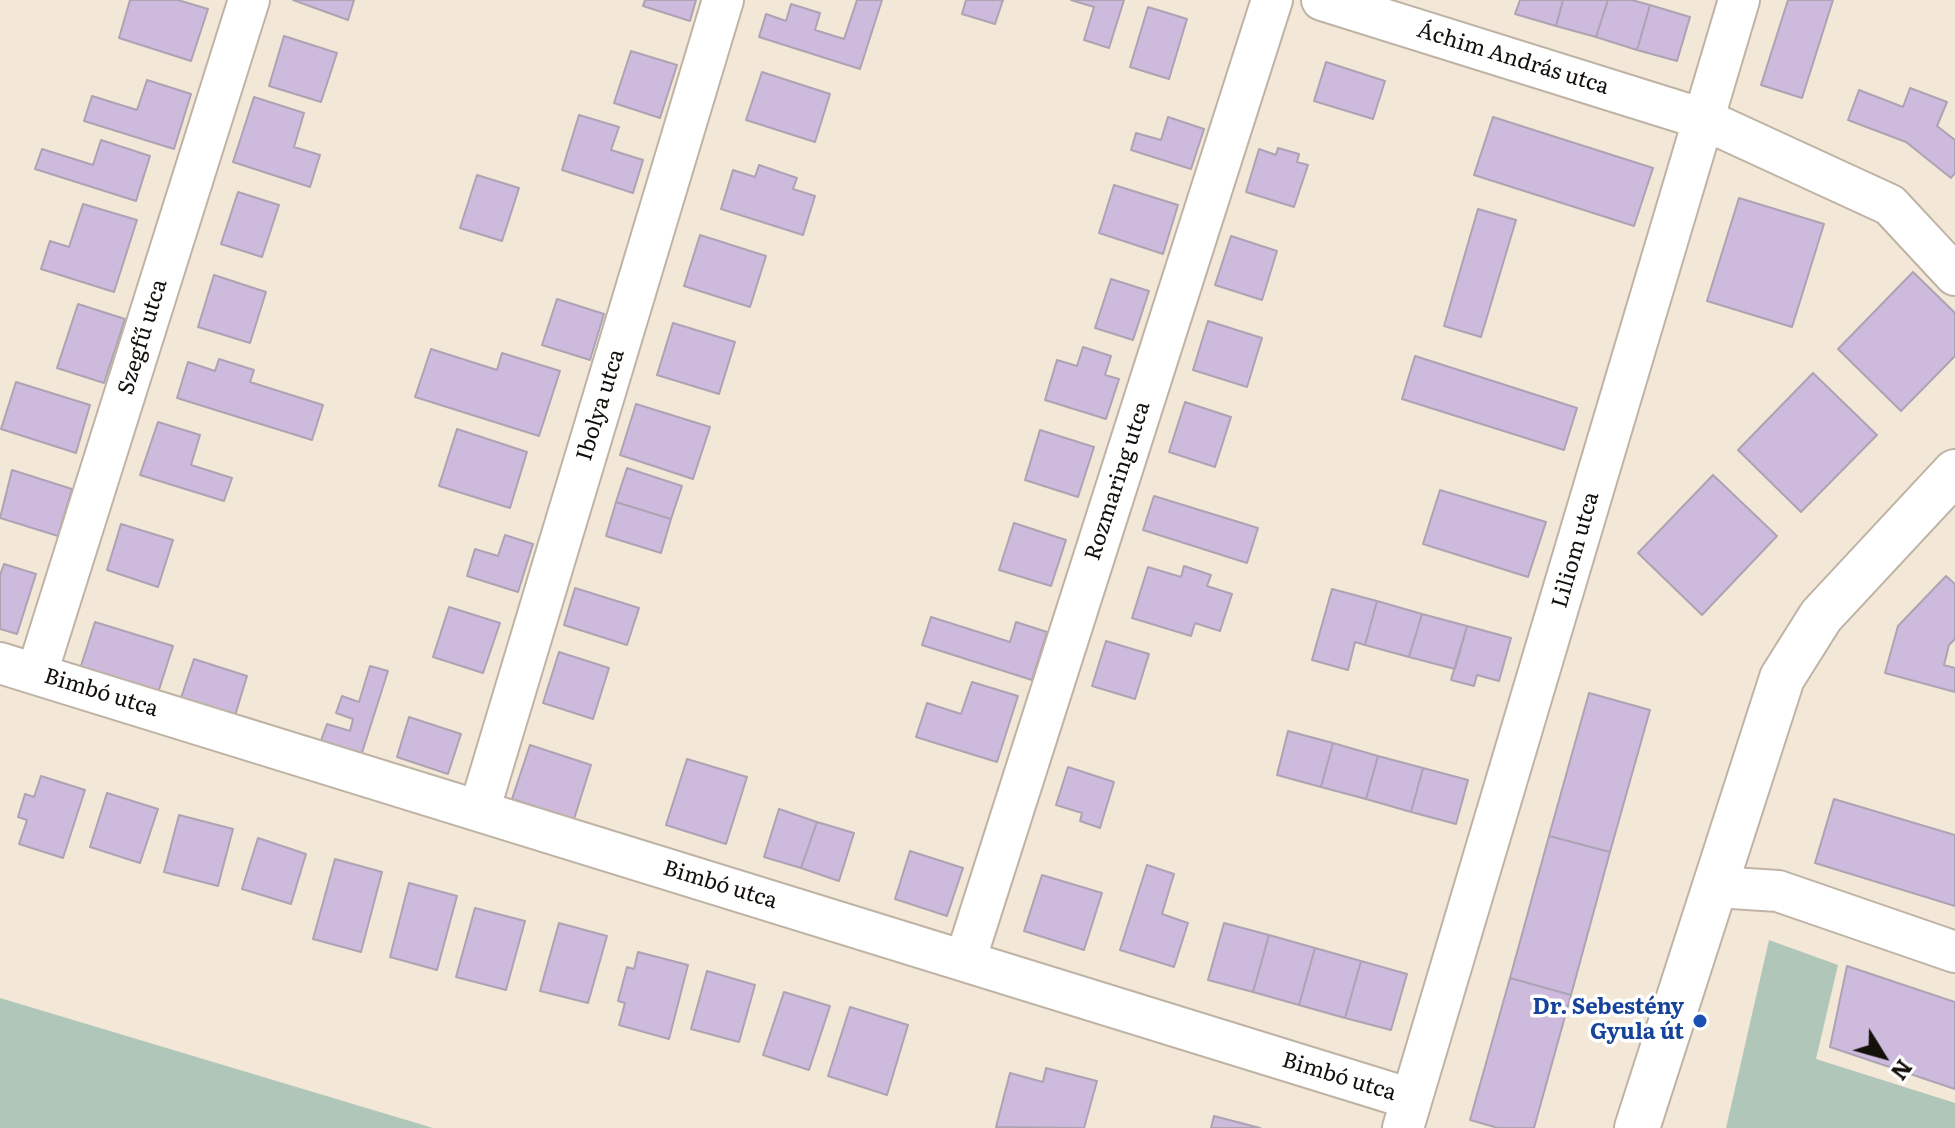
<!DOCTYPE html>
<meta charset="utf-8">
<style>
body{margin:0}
#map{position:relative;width:1955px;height:1128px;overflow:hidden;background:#f3e8d8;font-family:Literata,serif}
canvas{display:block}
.north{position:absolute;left:1843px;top:1016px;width:80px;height:80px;-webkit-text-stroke:6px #fff;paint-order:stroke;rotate:127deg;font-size:22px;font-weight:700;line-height:32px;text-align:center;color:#14110b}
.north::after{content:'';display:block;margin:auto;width:28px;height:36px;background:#14110b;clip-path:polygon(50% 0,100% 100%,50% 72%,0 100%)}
</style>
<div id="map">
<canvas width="1955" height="1128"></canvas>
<div class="north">N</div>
</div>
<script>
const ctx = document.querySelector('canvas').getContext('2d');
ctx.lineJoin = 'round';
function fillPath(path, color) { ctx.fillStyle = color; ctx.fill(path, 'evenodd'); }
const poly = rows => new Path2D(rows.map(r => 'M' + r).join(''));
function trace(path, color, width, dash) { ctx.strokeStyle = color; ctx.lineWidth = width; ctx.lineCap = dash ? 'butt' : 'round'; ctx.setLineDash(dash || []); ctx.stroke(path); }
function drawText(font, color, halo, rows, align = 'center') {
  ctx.font = font + ' Literata,serif'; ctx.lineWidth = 7; ctx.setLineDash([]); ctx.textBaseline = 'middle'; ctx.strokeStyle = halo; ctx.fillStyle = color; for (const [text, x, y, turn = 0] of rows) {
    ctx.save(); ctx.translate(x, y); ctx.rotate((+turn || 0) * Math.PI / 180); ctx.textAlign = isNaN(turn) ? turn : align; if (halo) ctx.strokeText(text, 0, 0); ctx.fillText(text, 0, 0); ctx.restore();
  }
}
const green = poly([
 [1769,940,1838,965,1816,1059,1955,1103,1955,1128,1726,1128],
 [0,998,433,1128,0,1128]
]);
const building = poly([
 [130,0,178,0,208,9,191,61,119,38,130,0],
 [293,0,354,0,348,20,293,0],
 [645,0,696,0,690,21,643,6,645,0],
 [857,0,882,0,860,69,759,37,766,14,786,21,791,4,820,13,815,30,844,39,857,0],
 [966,0,1003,0,995,24,962,14,966,0],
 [1071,0,1124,0,1109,48,1084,40,1094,7,1071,0],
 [1520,0,1563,0,1556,26,1515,14,1520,0],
 [1563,0,1608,0,1596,37,1556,26,1563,0],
 [1608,0,1632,0,1650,5,1637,50,1596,37,1608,0],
 [1788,0,1833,0,1802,98,1761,85,1788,0],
 [1650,5,1690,17,1677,61,1637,50,1650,5],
 [1148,7,1187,19,1169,79,1130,67,1148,7],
 [284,36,337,53,321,102,269,86,284,36],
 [631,51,677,65,660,118,614,103,631,51],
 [1326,62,1385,81,1373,119,1314,101,1326,62],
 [762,72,830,94,815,142,746,120,762,72],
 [147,80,191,94,174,149,84,121,92,96,137,110,147,80],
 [1910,88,1947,102,1937,126,1955,140,1955,173,1951,178,1906,142,1848,120,1859,90,1903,107,1910,88],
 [254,97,304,113,294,147,320,155,310,187,233,162,254,97],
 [579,115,619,127,611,150,643,160,633,193,562,170,579,115],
 [1168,117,1204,129,1191,169,1131,150,1136,133,1161,140,1168,117],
 [1493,117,1653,168,1634,226,1474,175,1493,117],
 [101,140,150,156,136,201,35,169,42,149,93,165,101,140],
 [1278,148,1299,154,1297,162,1308,165,1294,207,1246,192,1259,149,1276,155,1278,148],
 [759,165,797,178,793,189,815,196,803,235,721,209,733,170,755,177,759,165],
 [477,175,519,188,502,241,460,228,477,175],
 [1114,185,1178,205,1163,254,1099,233,1114,185],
 [238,192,279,205,262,257,221,244,238,192],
 [1739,198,1824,224,1792,327,1707,301,1739,198],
 [83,204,137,220,114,292,41,269,50,241,69,247,83,204],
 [1478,209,1516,220,1481,337,1444,326,1478,209],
 [700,235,766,256,750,307,684,286,700,235],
 [1231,236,1277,251,1262,300,1215,285,1231,236],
 [1913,272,1955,313,1955,356,1901,411,1838,349,1913,272],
 [214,275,266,292,250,343,198,327,214,275],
 [1111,279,1149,291,1133,340,1095,328,1111,279],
 [557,299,604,314,590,360,542,345,557,299],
 [78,304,125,319,104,383,57,368,78,304],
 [1208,321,1262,338,1247,387,1193,370,1208,321],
 [673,323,735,342,719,394,657,375,673,323],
 [1083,347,1111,356,1105,375,1119,379,1106,419,1045,400,1057,360,1077,366,1083,347],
 [431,349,497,370,502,353,560,371,539,436,415,397,431,349],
 [1415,356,1577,408,1564,450,1402,399,1415,356],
 [219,359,254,370,250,382,323,405,312,440,177,398,188,362,215,371,219,359],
 [1813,373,1877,435,1801,512,1738,450,1813,373],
 [16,382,90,405,76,453,1,429,16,382],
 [1185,402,1231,417,1215,467,1169,452,1185,402],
 [636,404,710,427,693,479,620,455,636,404],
 [158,422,200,435,191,465,232,478,224,501,140,475,158,422],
 [457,429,527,452,510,508,439,486,457,429],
 [1040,430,1094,447,1078,497,1025,480,1040,430],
 [627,468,682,486,671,519,616,502,627,468],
 [12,470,72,489,58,536,0,518,12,470],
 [1713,475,1777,536,1702,615,1638,553,1713,475],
 [1440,490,1546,522,1528,577,1423,544,1440,490],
 [1154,496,1258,528,1247,563,1143,530,1154,496],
 [616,502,671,519,661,553,606,536,616,502],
 [1014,523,1066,540,1051,586,999,570,1014,523],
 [121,524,173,540,158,587,107,570,121,524],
 [505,535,533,544,518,592,467,576,475,549,498,556,505,535],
 [4,564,36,574,17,634,0,629,0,575,4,564],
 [1184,566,1211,575,1207,586,1232,594,1220,631,1195,623,1191,636,1132,618,1148,567,1181,577,1184,566],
 [1946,576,1955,584,1955,639,1949,645,1944,665,1955,668,1955,692,1885,673,1898,626,1946,576],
 [575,588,639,608,627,645,564,625,575,588],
 [1332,589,1377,601,1365,645,1355,642,1348,670,1312,660,1332,589],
 [1377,601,1422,614,1409,657,1365,645,1377,601],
 [449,607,500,623,483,673,433,657,449,607],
 [1422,614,1467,626,1455,669,1409,657,1422,614],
 [931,617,1010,642,1016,622,1047,632,1032,680,922,645,931,617],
 [95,622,173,646,157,696,79,672,95,622],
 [1467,626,1511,638,1499,681,1477,675,1474,686,1451,680,1467,626],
 [1106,641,1149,654,1135,699,1092,686,1106,641],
 [559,652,609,668,593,719,543,703,559,652],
 [194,659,247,676,234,719,180,701,194,659],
 [370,666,388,671,360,759,319,746,327,724,350,731,353,719,336,713,342,696,359,702,370,666],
 [972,682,1018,696,997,762,916,737,927,703,961,714,972,682],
 [1589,693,1650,710,1610,852,1549,836,1589,693],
 [409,717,461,734,448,774,397,757,409,717],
 [1288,731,1333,743,1321,787,1277,775,1288,731],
 [1333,743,1378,756,1366,799,1321,787,1333,743],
 [530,745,591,765,574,819,512,799,530,745],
 [1378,756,1423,768,1411,812,1366,799,1378,756],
 [687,759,747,777,726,844,666,825,687,759],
 [1068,767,1114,782,1100,828,1080,821,1082,813,1056,805,1068,767],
 [1423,768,1468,780,1456,824,1411,812,1423,768],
 [41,776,85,790,63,858,19,844,27,820,18,817,25,794,34,797,41,776],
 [107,793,158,809,140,863,90,847,107,793],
 [1834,799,1955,835,1955,906,1815,863,1834,799],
 [779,809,817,822,801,868,764,857,779,809],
 [179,815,233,829,218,886,164,872,179,815],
 [817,822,854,833,839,881,801,868,817,822],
 [1549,836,1610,852,1571,995,1510,978,1549,836],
 [258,838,306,854,291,904,242,889,258,838],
 [910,851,963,868,947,916,895,899,910,851],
 [335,859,382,872,361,952,313,939,335,859],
 [1147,865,1174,874,1162,914,1188,923,1174,967,1120,950,1147,865],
 [1042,875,1102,893,1084,950,1024,931,1042,875],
 [409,883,457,896,437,970,390,957,409,883],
 [475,908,525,921,506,990,456,977,475,908],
 [559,923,607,936,588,1003,540,991,559,923],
 [1224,923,1269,935,1253,992,1208,980,1224,923],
 [1269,935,1315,948,1299,1005,1253,992,1269,935],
 [1315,948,1361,961,1345,1018,1299,1005,1315,948],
 [638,952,688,965,669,1039,619,1025,625,1003,618,1001,627,967,634,969,638,952],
 [1361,961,1407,974,1391,1030,1345,1018,1361,961],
 [1847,966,1955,1002,1955,1089,1830,1047,1847,966],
 [707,971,755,985,739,1042,691,1029,707,971],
 [1510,978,1571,995,1534,1128,1498,1128,1470,1120,1510,978],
 [784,992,830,1006,809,1070,763,1055,784,992],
 [850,1007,908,1025,887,1095,828,1076,850,1007],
 [1046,1068,1097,1081,1084,1128,996,1127,1010,1073,1043,1082,1046,1068],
 [1214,1116,1260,1128,1211,1128,1214,1116]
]);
const minor = poly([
 [1322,0,1703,119,1890,205,1955,275],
 [0,663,1411,1099],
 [37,673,249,0],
 [479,811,723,0],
 [1716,887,1778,891,1955,952],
 [965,961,1272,0],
 [1403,1128,1739,0]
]);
const tertiary = poly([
 [1637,1128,1782,678,1821,616,1955,472]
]);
const markers = [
 [1700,1021,8,"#1a4fb4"]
];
const streetNames = [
 ["Áchim András utca",1513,59,17],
 ["Szegfű utca",143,337,-73],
 ["Ibolya utca",601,405,-73],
 ["Rozmaring utca",1118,481,-72],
 ["Liliom utca",1576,550,-74],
 ["Bimbó utca",101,693,17],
 ["Bimbó utca",720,885,17],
 ["Bimbó utca",1339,1077,17]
];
const transitNames = [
 ["Dr. Sebestény",1684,1008],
 ["Gyula út",1684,1033]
];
fillPath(green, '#afc6b8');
fillPath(building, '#cdbadd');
trace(building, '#aca3b3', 2);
trace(minor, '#beb3a4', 44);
trace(tertiary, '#beb3a4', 48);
trace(minor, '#fff', 40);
trace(tertiary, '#fff', 44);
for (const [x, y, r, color] of markers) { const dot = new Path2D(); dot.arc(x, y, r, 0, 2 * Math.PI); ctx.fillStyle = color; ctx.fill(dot); trace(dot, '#fff', 3); }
drawText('22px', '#14110b', '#fff', streetNames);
drawText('bold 22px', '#164399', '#fff', transitNames, 'right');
</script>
